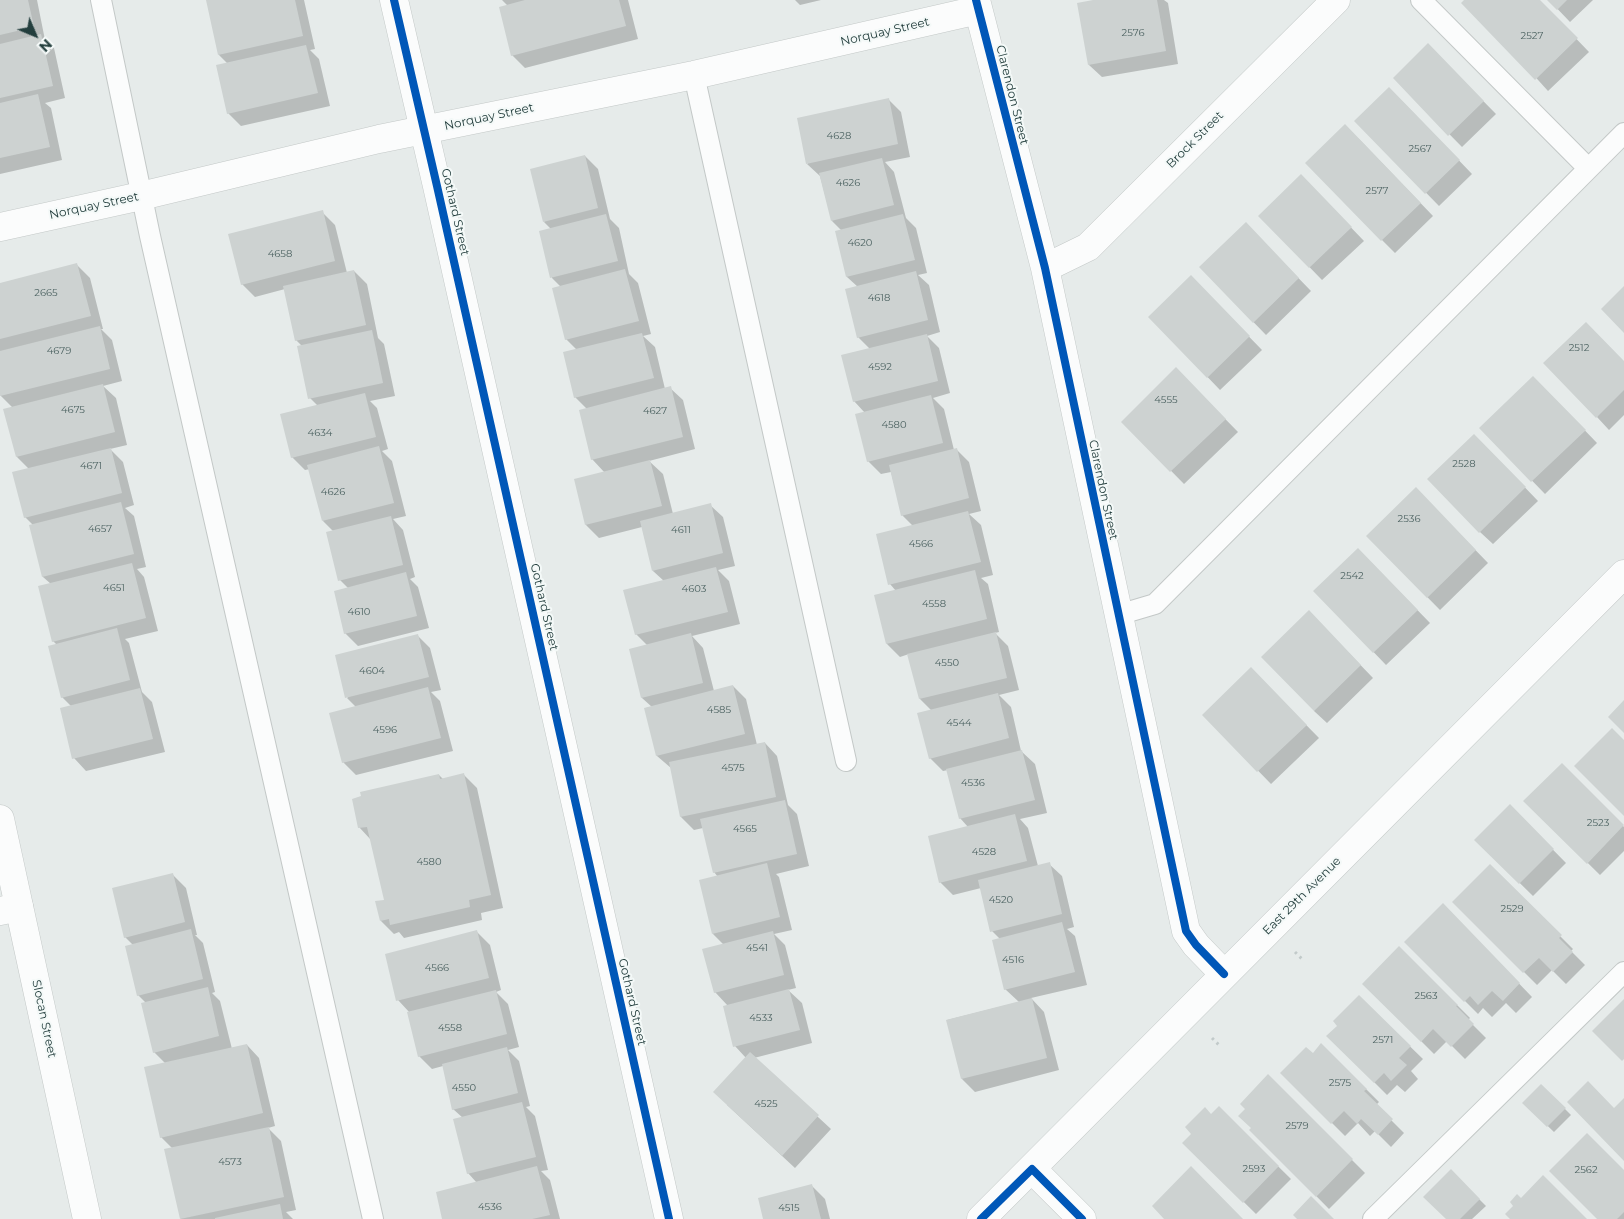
<!DOCTYPE html>
<style>
body{margin:0}
#map{position:relative;width:1624px;height:1219px;overflow:hidden;background:#e6ebea;font-family:Montserrat,sans-serif}
canvas{display:block}
.north{position:absolute;left:10px;top:10px;width:50px;height:50px;-webkit-text-stroke:4px #f4f9f8;paint-order:stroke;rotate:135deg;font-size:14px;font-weight:700;line-height:20px;text-align:center;color:#233e3d}
.north::after{content:'';display:block;margin:auto;width:18px;height:22px;background:#233e3d;clip-path:polygon(50% 0,100% 100%,50% 72%,0 100%)}
</style>
<div id="map">
<canvas width="1624" height="1219"></canvas>
<div class="north">N</div>
</div>
<script>
const ctx = document.querySelector('canvas').getContext('2d');
ctx.lineJoin = 'round';
function fillPath(path, color) { ctx.fillStyle = color; ctx.fill(path, 'evenodd'); }
const poly = rows => new Path2D(rows.map(r => 'M' + r).join(''));
function trace(path, color, width, dash) { ctx.strokeStyle = color; ctx.lineWidth = width; ctx.lineCap = dash ? 'butt' : 'round'; ctx.setLineDash(dash || []); ctx.stroke(path); }
function drawText(font, color, halo, rows, align = 'center') {
  ctx.font = font + ' Montserrat,sans-serif'; ctx.lineWidth = 4; ctx.setLineDash([]); ctx.textBaseline = 'middle'; ctx.strokeStyle = halo; ctx.fillStyle = color; for (const [text, x, y, turn = 0] of rows) {
    ctx.save(); ctx.translate(x, y); ctx.rotate((+turn || 0) * Math.PI / 180); ctx.textAlign = isNaN(turn) ? turn : align; if (halo) ctx.strokeText(text, 0, 0); ctx.fillText(text, 0, 0); ctx.restore();
  }
}
const shadow = poly([
 [0,0,37,0,45,40,54,48,65,98,45,103,51,108,62,160,0,174],
 [212,0,304,0,315,49,310,50,319,59,330,106,241,126,228,113,228,64,219,55],
 [502,0,628,0,638,39,525,68,512,55,508,6],
 [795,0,821,0,800,5],
 [1100,0,1164,0,1168,3,1178,64,1102,77,1089,65],
 [1466,0,1539,0,1589,52,1548,91],
 [1549,0,1593,0,1570,22],
 [1428,45,1496,114,1462,147,1394,78],
 [888,99,901,112,910,157,885,162,894,172,906,218,916,228,927,273,918,275,929,285,940,332,927,336,939,348,950,393,933,398,944,409,954,450,956,449,969,462,981,511,969,514,981,525,993,575,981,578,988,584,999,632,995,633,1008,646,1019,690,999,695,1011,707,1021,751,1035,764,1047,813,1020,819,1028,828,1038,866,1049,864,1062,876,1074,927,1067,929,1075,936,1087,985,1031,998,1044,1012,1059,1070,975,1092,962,1079,947,1020,1019,1002,1005,989,1000,939,992,931,981,888,953,895,940,882,968,827,960,818,948,770,943,771,930,758,932,711,920,699,909,654,900,657,887,644,875,596,896,591,890,584,913,526,902,515,891,472,881,474,868,461,865,413,854,401,870,349,858,337,858,287,847,277,842,231,832,221,820,176,807,164],
 [1402,101,1472,174,1439,206,1356,121],
 [1358,138,1433,216,1395,253,1382,240],
 [585,156,598,169,610,219,619,228,629,274,638,283,651,334,643,336,655,347,665,389,670,388,683,400,695,449,649,461,663,474,673,514,710,505,723,517,735,566,718,570,729,581,740,624,692,636,703,648,714,691,733,686,746,699,757,745,765,743,777,756,788,805,797,814,809,866,776,874,779,877,792,930,774,934,785,945,796,988,788,990,802,1003,812,1043,754,1058,831,1129,795,1168,727,1105,746,1058,735,1046,728,1006,715,992,724,945,713,934,700,881,718,877,714,872,703,828,694,830,681,817,671,768,657,756,646,708,652,707,642,698,647,645,636,634,664,581,653,571,642,527,599,538,586,525,575,480,605,473,592,459,587,409,575,397,577,350,566,339,561,287,552,278,540,232,551,229,544,222],
 [1314,189,1364,241,1322,280,1260,216],
 [322,212,335,225,347,273,354,271,367,284,378,338,384,344,395,396,370,401,377,408,388,449,382,451,392,461,406,516,393,519,403,530,415,577,410,579,418,587,429,628,358,646,345,633,348,588,340,580,333,531,323,521,310,469,305,470,292,457,318,406,310,398,302,346,296,340,285,289,255,297,242,284],
 [1246,224,1311,291,1266,335,1200,267],
 [77,265,90,278,103,329,101,329,112,340,122,381,103,386,116,398,127,445,110,449,123,462,134,505,125,508,134,516,146,567,137,569,144,577,158,631,125,639,129,643,142,692,152,702,165,752,86,771,74,758,72,707,62,697,57,645,53,641,51,584,43,577,30,526,33,525,25,517,29,469,17,457,5,410,13,408,0,395,0,284],
 [1191,277,1262,350,1220,390,1150,317],
 [1624,363,1624,415,1609,430,1597,417],
 [1189,382,1238,432,1184,484,1123,422],
 [1546,390,1597,443,1545,494,1481,428],
 [1487,448,1538,501,1493,544,1480,532],
 [1429,502,1488,563,1440,610,1367,536],
 [1358,549,1430,623,1386,665,1315,591],
 [1322,625,1373,678,1327,723,1314,711],
 [417,635,430,648,441,690,431,692,440,701,453,751,356,775,343,762,356,707,347,698],
 [1251,669,1319,738,1271,784,1204,715],
 [1562,765,1624,827,1624,851,1600,875,1525,801],
 [439,775,443,779,464,775,477,788,503,908,481,913,482,920,404,938,399,932,394,934,381,921,377,902,385,901,371,840,359,827,362,797],
 [1510,806,1566,863,1533,896,1476,840],
 [1490,866,1573,949,1571,951,1585,965,1566,984,1552,970,1537,985,1454,902],
 [173,875,186,888,197,935,195,935,203,943,215,992,212,993,220,1001,232,1049,247,1045,259,1058,275,1126,268,1128,281,1141,296,1210,286,1212,293,1219,181,1219,166,1150,173,1149,161,1137,166,1064,154,1052,146,1003,138,995,133,945,125,937],
 [1455,917,1532,997,1516,1013,1506,1003,1492,1017,1483,1008,1478,1014,1406,942],
 [477,932,490,945,501,990,496,992,508,1004,519,1047,508,1050,519,1061,530,1106,526,1107,535,1116,548,1170,541,1171,550,1180,560,1219,444,1219,477,1183,468,1173,463,1118,453,1109,443,1066,432,1069,419,1056,410,1013,398,1000],
 [1399,947,1470,1018,1468,1020,1486,1038,1465,1059,1447,1041,1434,1054,1364,984],
 [1359,997,1423,1059,1411,1071,1418,1079,1405,1092,1397,1085,1387,1095,1328,1036,1339,1026],
 [1322,1045,1379,1102,1376,1105,1404,1133,1391,1147,1375,1131,1370,1136,1358,1123,1345,1136,1282,1073,1313,1055],
 [1268,1076,1365,1173,1329,1209,1251,1130,1253,1128,1247,1109],
 [1541,1085,1571,1115,1554,1132,1524,1103],
 [1219,1108,1291,1179,1256,1214,1184,1143],
 [1451,1171,1486,1206,1472,1219,1447,1219],
 [1624,1172,1624,1219,1599,1219],
 [812,1186,825,1199,830,1219,764,1219]
]);
const building = poly([
 [0,0,28,0,34,27,0,35],
 [206,0,295,0,303,36,218,55],
 [525,0,619,0,626,26,511,56,499,7],
 [1093,0,1157,0,1166,51,1088,65,1077,3],
 [1464,0,1540,0,1578,38,1535,80,1461,3],
 [1547,0,1567,0,1557,10],
 [41,34,53,86,0,98,0,44],
 [1428,43,1484,101,1448,136,1393,78],
 [306,45,318,93,227,114,216,65],
 [1389,87,1460,160,1425,194,1354,121],
 [38,94,50,147,0,158,0,103],
 [889,98,898,144,806,164,797,118],
 [1345,124,1421,203,1381,241,1305,163],
 [585,155,598,208,543,222,530,169],
 [882,158,894,205,831,221,819,173],
 [1301,174,1352,227,1309,268,1258,216],
 [323,210,335,261,241,285,228,234],
 [606,214,618,261,550,278,539,231],
 [903,214,915,260,846,277,835,231],
 [1246,222,1299,278,1253,323,1199,267],
 [77,263,91,316,0,339,0,283],
 [625,269,639,321,565,340,552,288],
 [354,270,366,325,295,341,283,286],
 [916,271,928,320,857,338,845,289],
 [1191,275,1250,336,1207,378,1148,317],
 [1624,286,1624,333,1601,309],
 [1586,322,1624,361,1624,390,1596,418,1543,363],
 [100,326,110,369,0,396,0,351],
 [372,330,383,383,308,399,297,346],
 [642,333,654,378,574,398,563,352],
 [927,334,938,381,853,402,841,355],
 [1176,367,1226,419,1170,472,1121,422],
 [1533,376,1586,430,1531,482,1479,428],
 [103,384,115,432,16,457,3,409],
 [671,386,683,437,591,460,579,410],
 [365,393,376,437,291,458,280,414],
 [931,395,943,443,867,462,855,414],
 [1474,434,1526,487,1479,533,1427,479],
 [379,446,394,503,322,521,307,465],
 [111,448,122,493,24,518,12,472],
 [957,448,969,498,901,516,889,465],
 [650,460,662,506,585,525,574,479],
 [1416,487,1476,550,1427,598,1366,536],
 [121,502,134,554,42,577,29,525],
 [711,503,723,553,652,571,640,521],
 [968,511,981,562,888,585,876,534],
 [391,516,403,565,338,581,326,532],
 [1358,548,1418,610,1373,653,1313,591],
 [132,563,146,618,52,642,38,586],
 [716,567,728,612,635,635,623,590],
 [975,570,987,619,886,644,874,595],
 [406,572,417,616,344,634,334,591],
 [1309,610,1361,665,1314,711,1261,657],
 [117,628,130,680,61,698,48,646],
 [996,632,1007,678,919,699,907,654],
 [691,633,703,683,641,698,629,649],
 [418,634,429,677,345,698,335,655],
 [1251,667,1307,725,1257,772,1202,715],
 [733,685,745,734,656,756,644,708],
 [428,687,441,738,342,763,329,713],
 [140,688,153,739,72,759,60,708],
 [998,693,1009,738,929,759,917,713],
 [1624,700,1624,733,1608,717],
 [1612,728,1624,740,1624,816,1574,766],
 [765,742,776,797,680,817,669,762],
 [1022,750,1035,800,959,819,946,769],
 [1562,763,1624,825,1587,864,1523,801],
 [464,773,491,895,469,900,470,907,390,925,389,919,380,921,375,901,384,900,367,827,358,828,352,799,361,796,360,792,439,774,440,779],
 [785,800,797,854,713,873,700,819],
 [1510,804,1554,849,1519,884,1474,840],
 [1015,814,1027,861,939,883,928,836],
 [1050,862,1062,914,990,932,978,880],
 [767,863,780,917,712,934,699,880],
 [1490,864,1562,935,1559,938,1573,952,1553,972,1539,958,1523,973,1452,902],
 [173,873,185,922,124,938,112,888],
 [1443,903,1520,983,1503,1001,1492,991,1478,1005,1470,996,1464,1002,1404,942],
 [1062,922,1075,972,1004,990,992,940],
 [191,929,203,979,137,996,125,946],
 [477,930,489,978,396,1001,385,954],
 [773,931,784,975,714,993,702,949],
 [1399,946,1458,1005,1456,1006,1474,1024,1451,1047,1433,1029,1421,1042,1362,984],
 [208,987,219,1036,153,1053,141,1003],
 [789,989,800,1030,733,1047,723,1006],
 [496,990,507,1034,418,1057,407,1012],
 [1359,995,1411,1046,1399,1058,1407,1065,1391,1081,1384,1073,1374,1083,1326,1036,1337,1026,1333,1021],
 [1032,998,1047,1058,961,1079,946,1020],
 [1624,999,1624,1059,1622,1061,1592,1031],
 [1321,1043,1367,1089,1364,1091,1393,1119,1378,1135,1361,1119,1357,1124,1344,1111,1331,1124,1280,1073,1306,1047,1313,1053],
 [247,1044,263,1113,160,1138,144,1067],
 [507,1047,518,1093,452,1110,442,1064],
 [750,1052,819,1115,782,1156,713,1092],
 [1268,1074,1353,1159,1316,1197,1249,1130,1251,1128,1238,1116,1245,1109,1240,1104],
 [1588,1081,1614,1108,1624,1098,1624,1161,1567,1102],
 [1541,1084,1566,1108,1547,1127,1522,1103],
 [522,1102,536,1157,467,1174,453,1119],
 [1219,1106,1279,1166,1243,1203,1182,1143,1191,1134,1185,1127,1205,1107,1211,1114],
 [269,1127,284,1197,180,1219,164,1149],
 [1587,1133,1624,1170,1624,1212,1617,1219,1597,1219,1549,1171],
 [537,1166,550,1215,532,1219,442,1219,436,1192],
 [1191,1166,1243,1219,1164,1219,1152,1206],
 [1451,1169,1480,1199,1460,1219,1446,1219,1423,1197],
 [1543,1175,1587,1219,1510,1219,1505,1214,1513,1206,1510,1202,1517,1194,1521,1198],
 [812,1184,821,1219,763,1219,758,1198],
 [1311,1196,1334,1219,1297,1219,1293,1215],
 [280,1204,283,1219,215,1219,215,1218]
]);
const path = poly([
 [1295,952,1304,961],
 [1212,1038,1220,1046]
]);
const service = poly([
 [101,0,150,236,373,1219],
 [1421,0,1588,168],
 [694,75,846,761],
 [1118,615,1155,604,1624,133],
 [1373,1219,1624,972]
]);
const minor = poly([
 [394,0,437,186,669,1219],
 [976,0,1045,268,1186,931,1196,945,1224,974],
 [0,227,141,196,379,139,694,75,978,10],
 [1045,268,1088,247,1336,0],
 [0,911,19,907],
 [1032,1169,1082,1219]
]);
const tertiary = poly([
 [0,819,87,1219],
 [981,1219,1624,574]
]);
const cycleway = poly([
 [394,0,437,186,669,1219],
 [976,0,1045,268,1186,931,1196,945,1224,974],
 [981,1219,1032,1169,1082,1219]
]);
const numberNames = [
 ["2576",1133,33],
 ["2527",1532,36],
 ["4628",839,136],
 ["2567",1420,149],
 ["4626",848,183],
 ["2577",1377,191],
 ["4620",860,243],
 ["4658",280,254],
 ["2665",46,293],
 ["4618",879,298],
 ["2512",1579,348],
 ["4679",59,351],
 ["4592",880,367],
 ["4555",1166,400],
 ["4675",73,410],
 ["4627",655,411],
 ["4580",894,425],
 ["4634",320,433],
 ["2528",1464,464],
 ["4671",91,466],
 ["4626",333,492],
 ["2536",1409,519],
 ["4657",100,529],
 ["4611",681,530],
 ["4566",921,544],
 ["2542",1352,576],
 ["4651",114,588],
 ["4603",694,589],
 ["4558",934,604],
 ["4610",359,612],
 ["4550",947,663],
 ["4604",372,671],
 ["4585",719,710],
 ["4544",959,723],
 ["4596",385,730],
 ["4575",733,768],
 ["4536",973,783],
 ["2523",1598,823],
 ["4565",745,829],
 ["4528",984,852],
 ["4580",429,862],
 ["4520",1001,900],
 ["2529",1512,909],
 ["4541",757,948],
 ["4516",1013,960],
 ["4566",437,968],
 ["2563",1426,996],
 ["4533",761,1018],
 ["4558",450,1028],
 ["2571",1383,1040],
 ["2575",1340,1083],
 ["4550",464,1088],
 ["4525",766,1104],
 ["2579",1297,1126],
 ["4573",230,1162],
 ["2593",1254,1169],
 ["2562",1586,1170],
 ["4536",490,1207],
 ["4515",789,1208]
];
const streetNames = [
 ["Norquay Street",885,32,-13],
 ["Clarendon Street",1012,95,76],
 ["Norquay Street",489,117,-12],
 ["Brock Street",1195,140,-45],
 ["Norquay Street",94,206,-12],
 ["Gothard Street",455,212,77],
 ["Clarendon Street",1103,490,78],
 ["Gothard Street",544,607,77],
 ["East 29th Avenue",1302,896,-45],
 ["Gothard Street",632,1002,77],
 ["Slocan Street",44,1019,78]
];
fillPath(shadow, '#0003');
fillPath(building, '#cdd2d1');
trace(service, '#c3c8c7', 22);
trace(minor, '#c3c8c7', 29);
trace(tertiary, '#c3c8c7', 29);
trace(path, '#c2caca', 3, [2.5, 4]);
trace(service, '#fbfcfc', 20);
trace(minor, '#fbfcfc', 28);
trace(tertiary, '#fbfcfc', 28);
trace(cycleway, '#0057b8', 8);
drawText('10px', '#4e6463', null, numberNames);
drawText('12px', '#233e3d', '#f4f9f8', streetNames);
</script>
